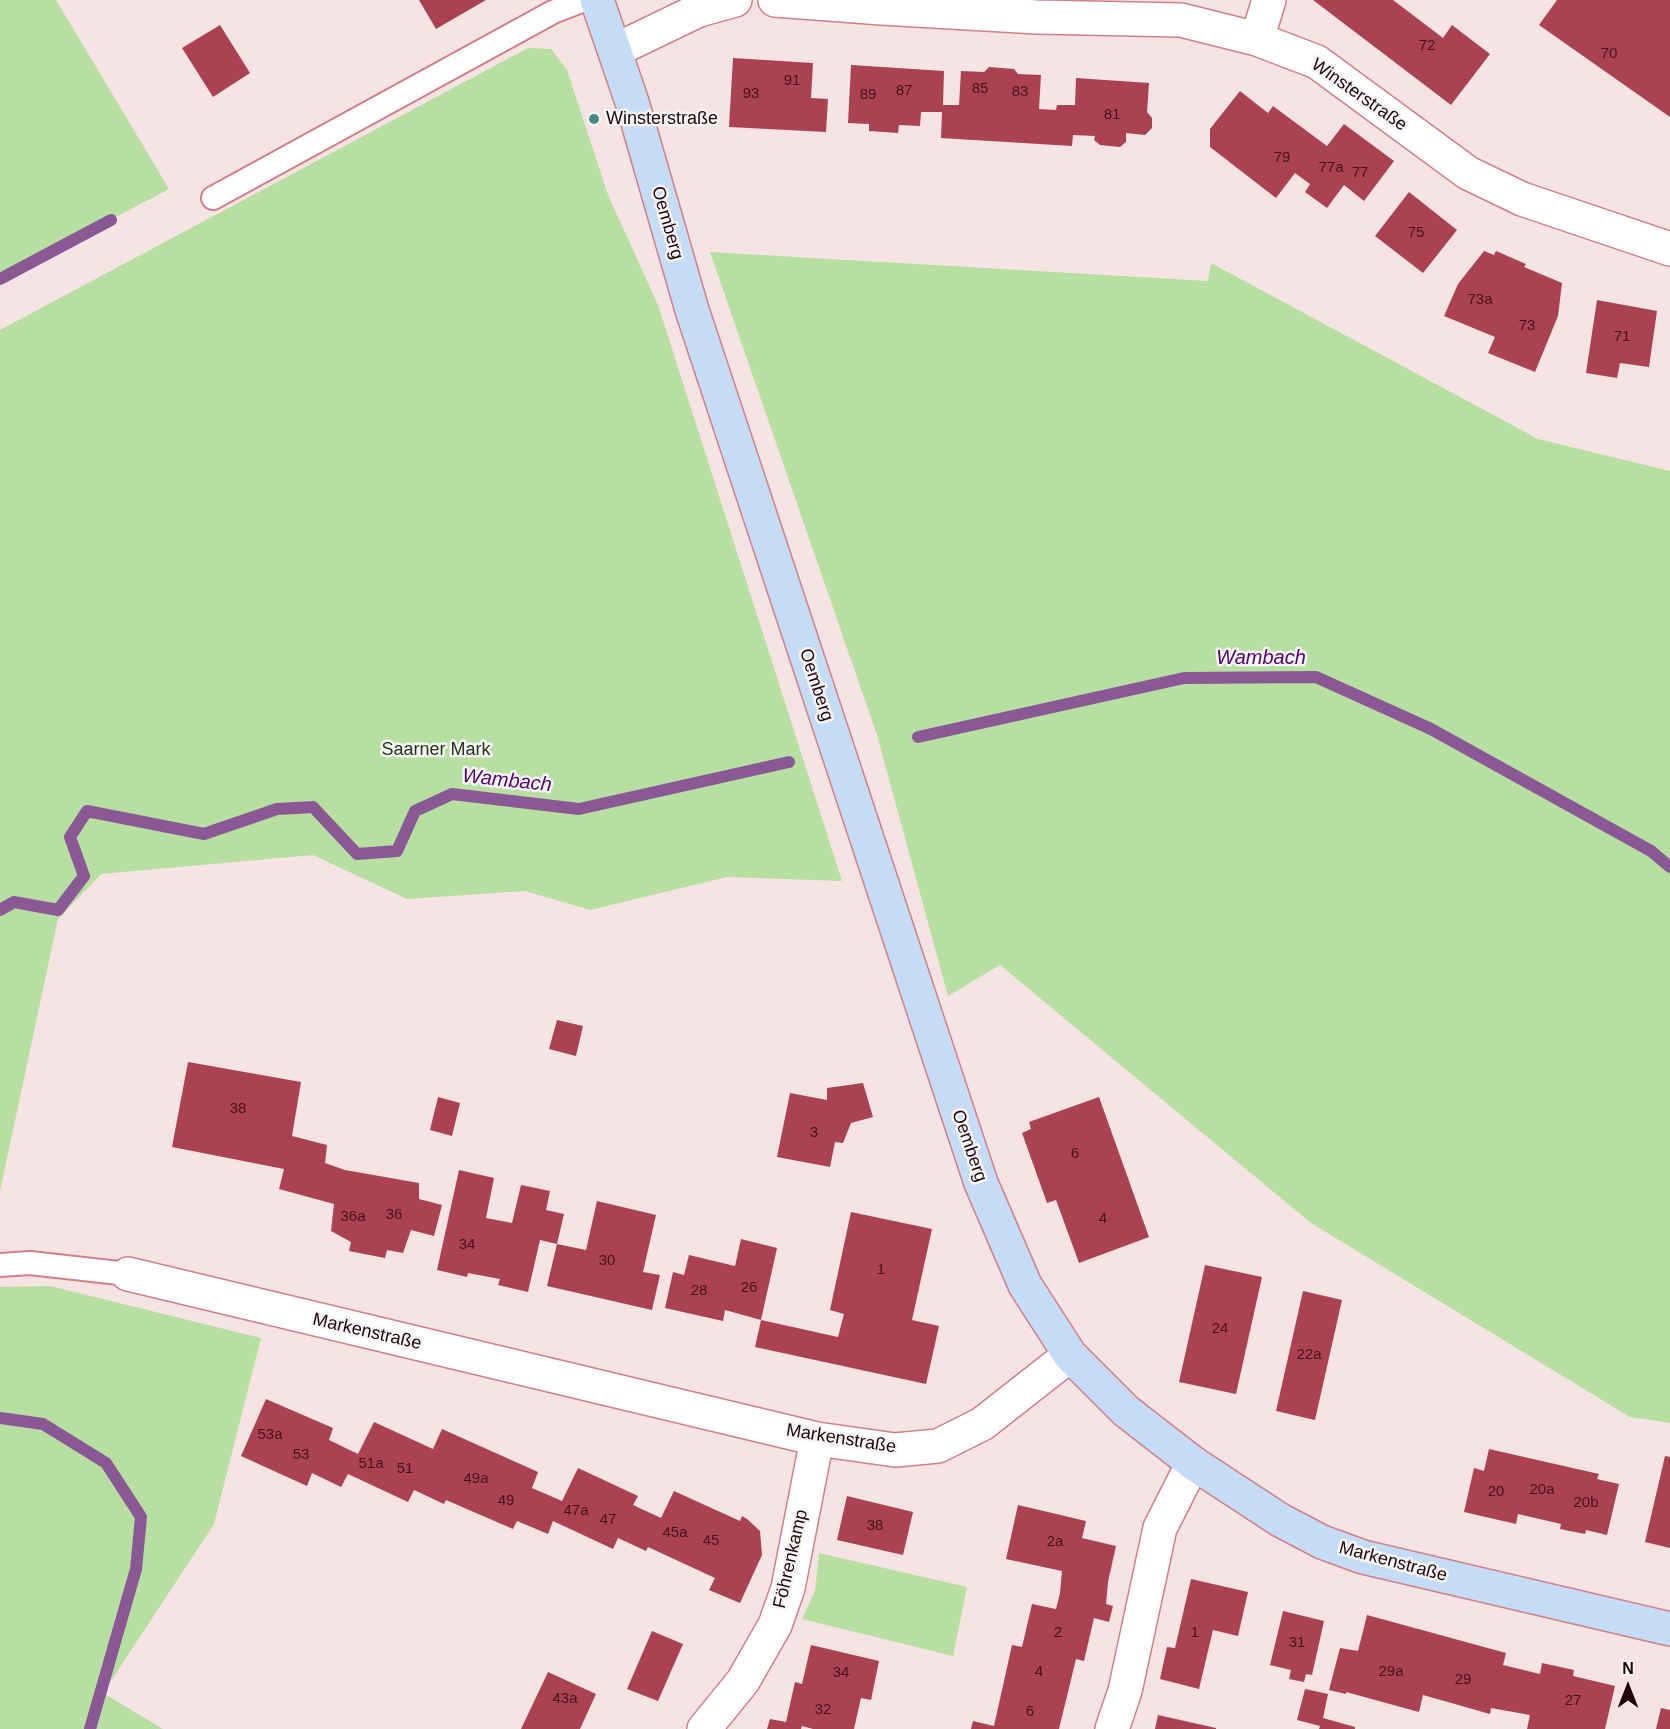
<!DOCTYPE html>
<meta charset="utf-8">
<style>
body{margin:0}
#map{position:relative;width:1670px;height:1729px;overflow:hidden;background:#f6e3e3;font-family:Helvetica,sans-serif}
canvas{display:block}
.north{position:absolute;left:1598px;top:1657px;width:60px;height:60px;-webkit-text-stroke:4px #f5f5f5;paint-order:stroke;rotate:0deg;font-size:16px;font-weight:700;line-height:24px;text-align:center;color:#220408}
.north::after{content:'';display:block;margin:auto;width:21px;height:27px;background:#220408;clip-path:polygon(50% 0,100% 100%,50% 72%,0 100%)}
</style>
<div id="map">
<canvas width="1670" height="1729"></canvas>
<div class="north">N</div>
</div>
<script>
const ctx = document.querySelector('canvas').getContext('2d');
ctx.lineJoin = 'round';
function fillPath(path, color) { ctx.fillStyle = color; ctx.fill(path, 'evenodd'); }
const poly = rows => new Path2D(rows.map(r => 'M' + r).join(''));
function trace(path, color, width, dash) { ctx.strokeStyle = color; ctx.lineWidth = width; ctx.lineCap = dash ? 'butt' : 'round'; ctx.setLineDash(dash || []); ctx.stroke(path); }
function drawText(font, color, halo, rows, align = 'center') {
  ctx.font = font + ' Helvetica,sans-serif'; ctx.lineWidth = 5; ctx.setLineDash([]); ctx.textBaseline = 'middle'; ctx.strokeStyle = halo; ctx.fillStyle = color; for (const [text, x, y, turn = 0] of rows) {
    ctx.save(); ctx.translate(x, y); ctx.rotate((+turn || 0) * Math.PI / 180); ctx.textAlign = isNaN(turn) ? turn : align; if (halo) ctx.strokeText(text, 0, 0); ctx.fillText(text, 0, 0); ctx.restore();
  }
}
const green = poly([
 [0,0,56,0,169,189,0,278],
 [528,48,551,49,567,70,608,195,658,305,842,881,727,877,590,910,525,891,407,899,313,855,101,874,58,919,0,1191,0,330],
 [710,252,1208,281,1211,263,1538,439,1670,471,1670,1423,1630,1417,1311,1223,1000,965,948,996,877,735],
 [50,1286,261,1338,214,1524,103,1693,163,1729,0,1729,0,1287],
 [819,1553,967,1587,953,1656,802,1619,815,1591]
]);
const stream = poly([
 [0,279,111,220],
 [918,737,1184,678,1316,677,1431,729,1651,851,1670,867],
 [0,910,14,902,58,910,84,876,70,837,87,811,204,834,277,809,313,807,357,854,397,851,415,811,452,794,579,809,789,762],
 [0,1418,43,1424,106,1463,141,1517,136,1569,90,1729]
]);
const building = poly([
 [419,0,486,0,436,29],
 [1313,0,1393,0,1443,38,1452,25,1490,54,1451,105],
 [1557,0,1670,0,1670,117,1539,25],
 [220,25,250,73,213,97,182,48],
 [733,58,813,63,811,98,828,99,826,132,729,127],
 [851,65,944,71,943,105,959,105,961,71,984,72,989,67,1014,69,1018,74,1041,75,1039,109,1056,110,1057,105,1075,105,1076,78,1149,83,1147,112,1152,118,1152,128,1145,135,1126,133,1126,142,1120,147,1100,145,1094,140,1095,136,1073,135,1072,146,941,138,942,112,921,112,920,126,899,125,898,133,869,131,869,124,848,123],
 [1240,91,1268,113,1273,106,1327,146,1344,124,1394,161,1364,201,1344,185,1327,208,1305,192,1310,184,1295,173,1276,198,1210,147,1210,129],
 [1409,192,1457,230,1423,273,1375,236],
 [1484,251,1494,255,1496,251,1526,264,1524,267,1562,283,1558,316,1535,372,1488,353,1495,337,1444,316,1458,284],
 [1597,300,1657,311,1649,367,1620,363,1617,378,1586,373],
 [557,1020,583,1026,576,1056,549,1049],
 [188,1062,301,1082,292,1136,327,1145,325,1163,345,1170,419,1183,419,1199,442,1205,434,1236,411,1230,403,1253,387,1250,385,1258,349,1251,351,1242,331,1231,334,1204,279,1189,284,1169,172,1147],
 [863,1083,873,1117,851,1123,843,1143,835,1142,830,1167,777,1157,790,1093,827,1100,827,1088],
 [438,1097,460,1103,452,1136,430,1130],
 [1099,1097,1149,1237,1079,1263,1056,1200,1047,1203,1022,1133,1031,1129,1029,1122],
 [459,1170,494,1178,486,1218,512,1223,521,1185,550,1191,546,1210,564,1214,557,1244,540,1240,528,1292,498,1285,500,1279,468,1273,467,1277,437,1270],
 [597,1201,656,1215,643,1272,660,1275,652,1310,547,1286,557,1244,586,1250],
 [851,1212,932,1229,912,1320,939,1326,926,1384,755,1347,761,1320,838,1337,844,1314,830,1310],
 [741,1239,777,1248,761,1320,725,1310,723,1321,665,1308,673,1272,684,1275,689,1255,735,1266],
 [1205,1265,1262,1277,1236,1394,1179,1382],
 [1303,1291,1342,1300,1315,1420,1276,1411],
 [266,1399,333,1428,329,1440,358,1454,374,1422,433,1449,442,1429,538,1472,532,1488,562,1501,578,1468,638,1496,633,1505,661,1518,674,1491,740,1521,742,1516,747,1519,760,1531,762,1555,740,1603,709,1590,715,1578,648,1547,646,1551,618,1538,613,1549,553,1521,548,1534,517,1521,513,1529,446,1500,444,1504,414,1490,408,1502,348,1474,341,1487,312,1473,307,1486,241,1456],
 [1489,1449,1599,1474,1597,1479,1619,1484,1607,1535,1586,1530,1585,1534,1560,1529,1561,1524,1518,1514,1516,1524,1464,1512,1474,1468,1484,1471],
 [1665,1456,1670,1457,1670,1548,1645,1542],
 [847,1496,913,1512,903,1555,837,1540],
 [1018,1505,1086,1521,1082,1538,1116,1546,1108,1582,1106,1604,1113,1606,1109,1622,1094,1618,1084,1661,1076,1659,1059,1729,971,1729,973,1721,994,1726,1012,1645,1022,1647,1032,1604,1056,1609,1060,1593,1062,1571,1006,1559],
 [1191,1579,1248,1592,1238,1636,1213,1630,1199,1689,1160,1679,1167,1647,1175,1648],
 [1283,1611,1324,1621,1312,1675,1306,1674,1304,1682,1289,1679,1291,1670,1270,1665],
 [1367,1615,1506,1653,1503,1665,1540,1674,1542,1663,1574,1670,1573,1676,1615,1686,1605,1729,1527,1729,1530,1715,1491,1708,1490,1714,1423,1695,1419,1712,1346,1692,1346,1694,1329,1690,1340,1648,1358,1651],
 [652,1631,683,1644,658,1701,627,1689],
 [811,1645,879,1661,871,1700,861,1698,854,1729,813,1729,802,1726,801,1729,767,1729,770,1719,786,1722,795,1682,802,1684],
 [548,1672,596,1694,580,1729,521,1729],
 [1305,1689,1328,1694,1323,1718,1355,1727,1355,1729,1319,1729,1320,1726,1297,1720],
 [1661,1708,1670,1710,1670,1729,1656,1729],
 [1158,1715,1216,1728,1216,1729,1155,1729]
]);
const lane = poly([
 [213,198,553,12,584,0],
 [0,1265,30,1263,128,1274]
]);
const street = poly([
 [775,0,882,8,1037,17,1181,20,1257,39,1317,62,1468,173,1522,199,1670,249],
 [1257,39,1269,0],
 [616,50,699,10,735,0],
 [128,1274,817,1439,895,1450,938,1446,982,1424,1070,1355],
 [704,1729,743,1681,775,1625,788,1588,817,1439],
 [1112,1729,1125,1691,1160,1528,1193,1463]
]);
const secondary = poly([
 [597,0,632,102,692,310,981,1183,1025,1285,1070,1355,1126,1411,1193,1463,1280,1520,1322,1542,1363,1557,1670,1629]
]);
const markers = [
 [594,119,6,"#438b8a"]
];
const numberNames = [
 ["72",1427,46],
 ["70",1609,54],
 ["91",792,81],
 ["85",980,89],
 ["87",904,91],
 ["83",1020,92],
 ["93",751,94],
 ["89",868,95],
 ["81",1112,115],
 ["79",1282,158],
 ["77a",1331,168],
 ["77",1360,173],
 ["75",1416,233],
 ["73a",1480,300],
 ["73",1527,326],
 ["71",1622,337],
 ["38",238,1109],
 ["3",814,1133],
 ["6",1075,1154],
 ["36",394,1215],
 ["36a",353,1217],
 ["4",1103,1219],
 ["34",467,1245],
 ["30",607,1261],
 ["1",881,1270],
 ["26",749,1288],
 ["28",699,1291],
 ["24",1220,1329],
 ["22a",1309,1355],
 ["53a",270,1435],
 ["53",301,1455],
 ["51a",371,1464],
 ["51",405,1469],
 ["49a",476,1479],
 ["20a",1542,1490],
 ["20",1496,1492],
 ["49",506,1501],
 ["20b",1586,1503],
 ["47a",576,1511],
 ["47",608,1520],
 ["38",875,1526],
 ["45a",675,1533],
 ["45",711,1541],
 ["2a",1055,1542],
 ["2",1058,1633],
 ["1",1195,1633],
 ["31",1297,1643],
 ["4",1039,1672],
 ["29a",1391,1672],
 ["34",841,1673],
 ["29",1463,1680],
 ["43a",565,1699],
 ["27",1573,1701],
 ["32",823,1710],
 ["6",1030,1712]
];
const streetNames = [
 ["Winsterstraße",1359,95,35],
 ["Oemberg",667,223,74],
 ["Oemberg",816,685,72],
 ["Oemberg",969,1146,71],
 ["Markenstraße",367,1332,13],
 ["Markenstraße",841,1439,9],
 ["Föhrenkamp",791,1559,-77],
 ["Markenstraße",1393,1562,15]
];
const poiNames = [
 ["Winsterstraße",606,119]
];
const parkNames = [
 ["Saarner Mark",436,750]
];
const waterNames = [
 ["Wambach",1261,658],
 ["Wambach",507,781,6]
];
fillPath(green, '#b7dfa1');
trace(stream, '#8a5895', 12);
fillPath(building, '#ab4251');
trace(lane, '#d27f86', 26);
trace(street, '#d27f86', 36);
trace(secondary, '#d27f86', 36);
trace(lane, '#fff', 22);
trace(street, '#fff', 33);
trace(secondary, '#c5dcf7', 33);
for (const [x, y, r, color] of markers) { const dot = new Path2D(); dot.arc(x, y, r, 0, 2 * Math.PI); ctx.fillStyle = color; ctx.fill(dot); trace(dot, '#f5f5f5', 2); }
drawText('15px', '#44141a', null, numberNames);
drawText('18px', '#220408', '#f5f5f5', streetNames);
drawText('18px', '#220408', '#f5f5f5', poiNames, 'left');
drawText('18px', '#223813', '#f5f5f5', parkNames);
drawText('italic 20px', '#550070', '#f5f5f5', waterNames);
</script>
